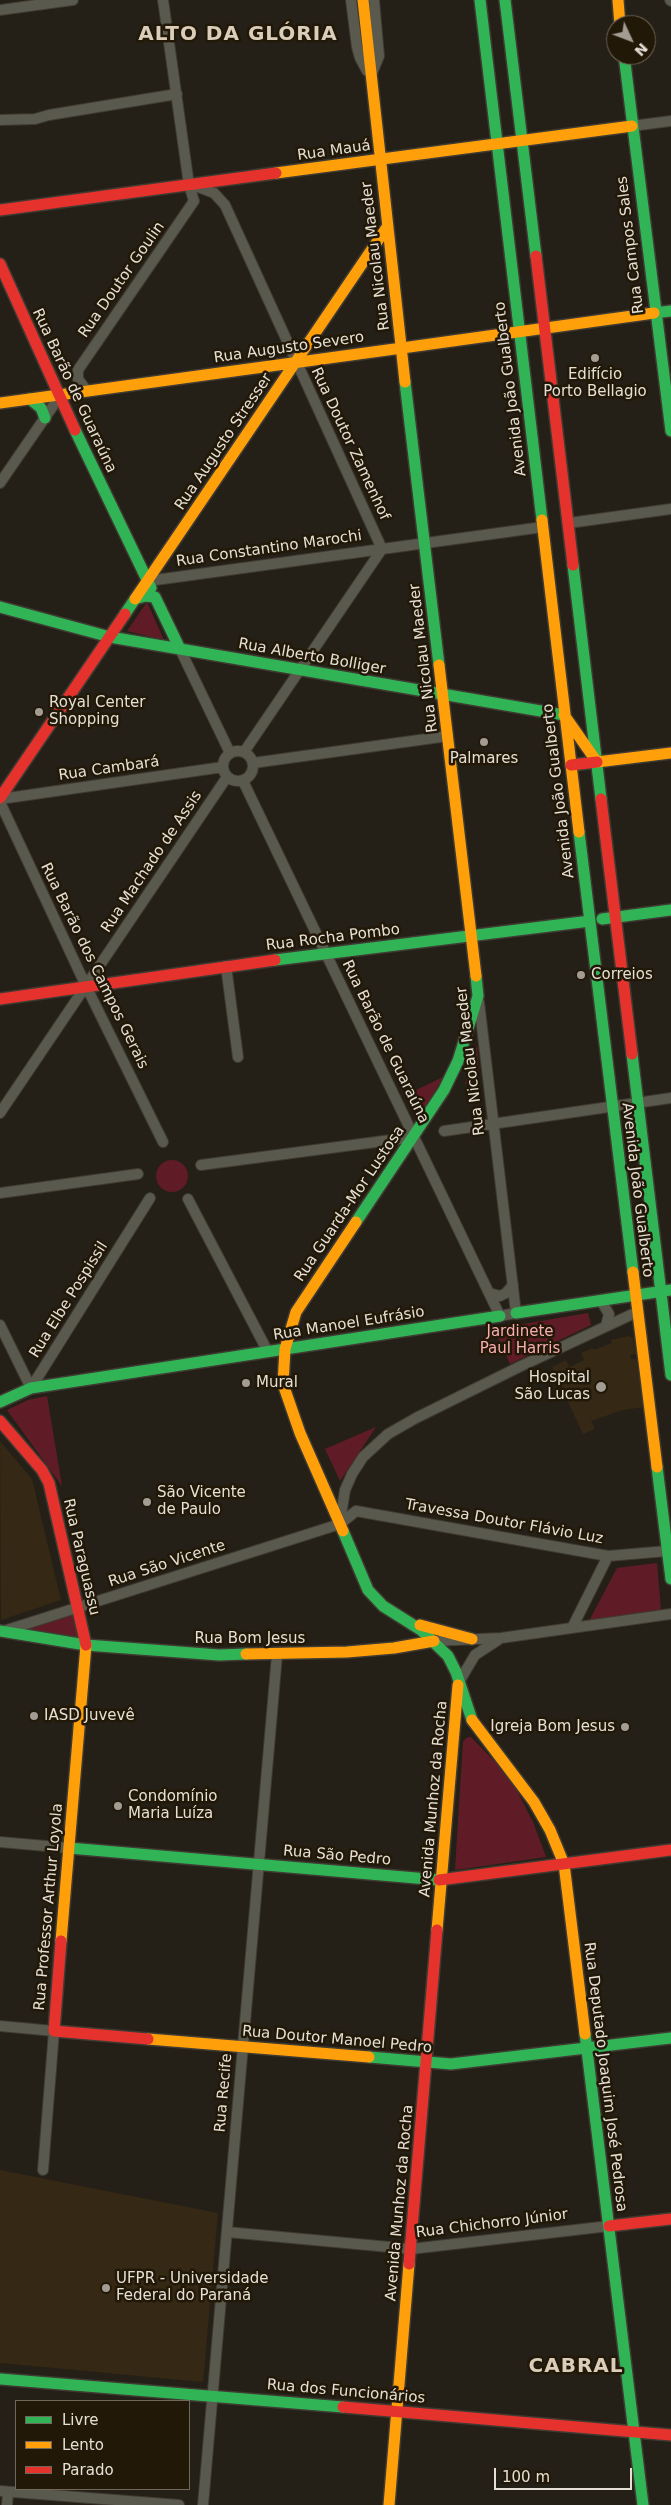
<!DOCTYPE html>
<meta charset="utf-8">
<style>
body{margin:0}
#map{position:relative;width:671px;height:2505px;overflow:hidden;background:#252017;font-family:"DejaVu Sans",sans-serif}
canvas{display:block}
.legend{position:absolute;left:15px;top:2400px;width:175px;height:90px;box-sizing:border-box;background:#221808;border:1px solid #70685a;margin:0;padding:6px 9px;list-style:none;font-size:15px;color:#e6dfd5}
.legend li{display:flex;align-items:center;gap:10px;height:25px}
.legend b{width:25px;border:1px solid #70685a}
.north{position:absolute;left:606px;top:15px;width:50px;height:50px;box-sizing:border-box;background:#221808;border:1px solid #70685a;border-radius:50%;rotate:133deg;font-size:14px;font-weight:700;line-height:20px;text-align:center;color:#e6dfd5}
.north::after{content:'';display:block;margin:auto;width:18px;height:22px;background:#a29c92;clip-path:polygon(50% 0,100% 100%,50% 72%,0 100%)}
.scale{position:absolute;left:494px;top:2468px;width:138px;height:22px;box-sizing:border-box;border:2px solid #e6dfd5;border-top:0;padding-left:6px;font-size:15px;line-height:18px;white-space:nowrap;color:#e6dfd5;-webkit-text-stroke:4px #221808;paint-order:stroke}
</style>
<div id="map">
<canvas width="671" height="2505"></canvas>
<ul class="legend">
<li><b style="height:6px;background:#30b455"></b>Livre</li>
<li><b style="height:6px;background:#ff9f0a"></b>Lento</li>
<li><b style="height:6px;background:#e5322d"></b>Parado</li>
</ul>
<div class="north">N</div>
<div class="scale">100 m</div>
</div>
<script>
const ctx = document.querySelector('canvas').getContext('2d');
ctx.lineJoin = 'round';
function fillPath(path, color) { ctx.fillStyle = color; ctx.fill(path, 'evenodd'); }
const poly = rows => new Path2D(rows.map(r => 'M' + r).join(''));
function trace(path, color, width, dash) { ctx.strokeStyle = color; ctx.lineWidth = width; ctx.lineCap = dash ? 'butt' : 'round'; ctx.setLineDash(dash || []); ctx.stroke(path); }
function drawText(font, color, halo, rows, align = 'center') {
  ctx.font = font + ' "DejaVu Sans",sans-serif'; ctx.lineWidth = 5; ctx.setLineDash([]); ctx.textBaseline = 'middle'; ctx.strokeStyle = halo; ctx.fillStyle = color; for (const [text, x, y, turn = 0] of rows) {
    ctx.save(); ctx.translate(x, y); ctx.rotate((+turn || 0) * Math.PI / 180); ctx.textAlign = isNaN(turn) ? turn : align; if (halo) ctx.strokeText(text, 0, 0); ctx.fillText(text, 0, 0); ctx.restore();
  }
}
const built = poly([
 [628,1336,633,1338,636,1354,630,1355,631,1359,636,1359,644,1407,623,1410,591,1421,595,1429,583,1434,552,1367,566,1360,570,1367,584,1360,581,1353,593,1348,594,1350,612,1343,611,1340],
 [0,1441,32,1479,61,1600,1,1620],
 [0,2170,218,2213,203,2382,0,2363]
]);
const green = poly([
 [147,602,164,640,127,631],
 [477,1045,479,1081,465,1084],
 [443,1077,419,1119,410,1093],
 '156 1176a16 16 0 1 1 32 0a16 16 0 1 1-32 0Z',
 [588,1313,591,1325,510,1364,494,1329],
 [47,1396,62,1486,7,1410,28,1400],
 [376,1427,340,1481,325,1449],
 [657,1563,661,1611,589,1621,617,1568],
 [74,1614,81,1641,22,1630],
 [471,1737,498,1765,517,1791,533,1822,546,1857,455,1870,463,1742,466,1738]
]);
const street = poly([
 [351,0,357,47,360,58,367,71],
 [670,0,671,1],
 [0,10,73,0],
 [372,73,379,56,374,0],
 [0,120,35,119,49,115,177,94],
 [632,126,671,121],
 [198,187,214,193,225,205,382,549],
 [87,391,78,379,78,370,194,201,189,185,163,0],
 [0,483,53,406,58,395],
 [569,523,671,509],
 [148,581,543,527],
 [180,649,230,753],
 '223 766a15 15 0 1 1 30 0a15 15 0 1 1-30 0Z',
 [244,752,382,549],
 [253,763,448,736],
 [243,781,500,1316,516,1313,479,1002],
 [0,799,223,767],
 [0,802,86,986,163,1142],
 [226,966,238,1057],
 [0,1113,227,777],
 [444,1131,671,1098],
 [201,1165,414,1137],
 [0,1193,138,1174],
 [188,1199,268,1352],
 [489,1293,500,1296,506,1293,513,1285],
 [601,1301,609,1314,606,1326],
 [0,1325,31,1388],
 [31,1388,150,1198],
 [340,1522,345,1490,352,1474,363,1457,388,1434,416,1418,521,1366,637,1312],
 [572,1628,608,1556],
 [7,1630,340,1524,356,1511,608,1556,667,1551],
 [434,1641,501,1638,671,1614],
 [459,1682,475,1655,498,1640],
 [0,1842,69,1848],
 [0,2026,54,2031,43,2170],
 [227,2232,411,2249,609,2226],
 [0,2491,179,2505],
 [7,2505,8,2492],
 [203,2505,277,1655]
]);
const fast = poly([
 [480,0,542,520],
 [505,0,536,256],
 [624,55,671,431],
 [654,313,671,311],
 [405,382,439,665],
 [30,399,41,408,45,418],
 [75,430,151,588],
 [573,565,601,799],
 [0,607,110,637,180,649],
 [125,614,135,599,145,596,155,597,180,649,564,715],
 [579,832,633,1272],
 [602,919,671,910],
 [275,960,590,921],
 [632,1054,671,1375],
 [356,1222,444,1090,458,1061,478,996,476,976],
 [516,1313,671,1290],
 [0,1402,31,1388,500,1316],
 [657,1467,671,1579],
 [343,1531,368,1590,383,1606,421,1630,448,1656,456,1672,472,1720],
 [0,1631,86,1645,219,1655,246,1654],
 [69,1848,439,1880],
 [585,2034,643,2505],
 [369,2057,451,2064,671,2038],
 [0,2379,343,2407]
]);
const slow = poly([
 [363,0,405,382],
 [618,0,620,25],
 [276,173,632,126],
 [402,348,654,313],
 [0,403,402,348],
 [542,520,579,832],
 [135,599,387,227],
 [439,665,476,976],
 [564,715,597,762,671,753],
 [633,1272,657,1467],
 [343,1531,300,1433,283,1384,285,1349,296,1312,356,1222],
 [420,1625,472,1639],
 [246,1654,347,1652,394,1648,434,1641],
 [472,1720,534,1802,550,1830,564,1864,585,2034],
 [437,1930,458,1685],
 [61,1941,86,1645],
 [148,2039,369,2057],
 [389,2505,409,2264]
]);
const jam = poly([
 [0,210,276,173],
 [536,256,573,565],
 [0,264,75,430],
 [571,765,597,762],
 [0,798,125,614],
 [601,799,632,1054],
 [0,999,275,960],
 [0,1421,42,1470,49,1483,86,1645],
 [439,1880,671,1850],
 [61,1941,54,2031,148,2039],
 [609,2226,671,2219],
 [409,2264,437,1930],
 [343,2407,671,2435]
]);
const markers = [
 [595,358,5,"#a29c92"],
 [39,712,5,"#a29c92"],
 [484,742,5,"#a29c92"],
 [581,975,5,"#a29c92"],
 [246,1383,5,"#a29c92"],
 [601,1387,6,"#a29c92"],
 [147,1502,5,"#a29c92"],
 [34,1716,5,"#a29c92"],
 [625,1727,5,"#a29c92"],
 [118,1806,5,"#a29c92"],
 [106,2288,5,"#a29c92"]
];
const streetNames = [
 ["Rua Mauá",334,151,-8],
 ["Rua Campos Sales",631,245,-97],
 ["Rua Nicolau Maeder",376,256,-97],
 ["Rua Doutor Goulin",122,280,-55],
 ["Rua Augusto Severo",289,348,-8],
 ["Avenida João Gualberto",511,389,-97],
 ["Rua Barão de Guaraúna",74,391,65],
 ["Rua Augusto Stresser",224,442,-56],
 ["Rua Doutor Zamenhof",350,444,65],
 ["Rua Constantino Marochi",269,549,-8],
 ["Rua Alberto Bolliger",312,657,10],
 ["Rua Nicolau Maeder",424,658,-97],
 ["Rua Cambará",109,769,-8],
 ["Avenida João Gualberto",559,791,-97],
 ["Rua Machado de Assis",152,862,-56],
 ["Rua Rocha Pombo",333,938,-7],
 ["Rua Barão dos Campos Gerais",94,966,64],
 ["Rua Barão de Guaraúna",385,1042,64],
 ["Rua Nicolau Maeder",471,1061,-97],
 ["Avenida João Gualberto",637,1190,83],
 ["Rua Guarda-Mor Lustosa",350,1204,-56],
 ["Rua Elbe Pospissil",69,1300,-58],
 ["Rua Manoel Eufrásio",349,1324,-9],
 ["Travessa Doutor Flávio Luz",504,1522,10],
 ["Rua Paraguassu",81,1557,77],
 ["Rua São Vicente",167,1564,-18],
 ["Rua Bom Jesus",250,1639],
 ["Avenida Munhoz da Rocha",434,1799,-85],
 ["Rua São Pedro",337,1856,5],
 ["Rua Professor Arthur Loyola",49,1907,-85],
 ["Rua Doutor Manoel Pedro",337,2040,5],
 ["Rua Deputado Joaquim José Pedrosa",605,2077,83],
 ["Rua Recife",224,2093,-85],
 ["Avenida Munhoz da Rocha",400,2203,-85],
 ["Rua Chichorro Júnior",492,2224,-7],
 ["Rua dos Funcionários",346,2392,5]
];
const poiNames = [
 ["Edifício",595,375,"center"],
 ["Porto Bellagio",595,392,"center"],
 ["Royal Center",49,703],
 ["Shopping",49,720],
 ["Palmares",484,759,"center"],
 ["Correios",591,975],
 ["Hospital",590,1378,"right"],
 ["São Lucas",590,1395,"right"],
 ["Mural",256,1383],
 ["São Vicente",157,1493],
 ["de Paulo",157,1510],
 ["IASD Juvevê",44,1716],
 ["Igreja Bom Jesus",615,1727,"right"],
 ["Condomínio",128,1797],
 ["Maria Luíza",128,1814],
 ["UFPR - Universidade",116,2279],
 ["Federal do Paraná",116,2296]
];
const parkNames = [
 ["Jardinete",520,1332],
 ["Paul Harris",520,1349]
];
const districtNames = [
 ["ALTO DA GLÓRIA",238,35],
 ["CABRAL",576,2367]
];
fillPath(built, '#352814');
fillPath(green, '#601c26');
trace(street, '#3f3a32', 12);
trace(fast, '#3f3a32', 14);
trace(slow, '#3f3a32', 14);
trace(jam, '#3f3a32', 14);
trace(street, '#5a594d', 10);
trace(fast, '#30b455', 11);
trace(slow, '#ff9f0a', 11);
trace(jam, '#e5322d', 11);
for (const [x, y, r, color] of markers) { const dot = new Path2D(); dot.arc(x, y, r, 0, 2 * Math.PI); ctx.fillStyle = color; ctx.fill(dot); trace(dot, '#221808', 2); }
drawText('15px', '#e6dfd5', '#221808', streetNames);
drawText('15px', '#e6dfd5', '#221808', poiNames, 'left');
drawText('15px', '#f9adb1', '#221808', parkNames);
ctx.letterSpacing = '1px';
drawText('bold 20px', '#dacdb9', '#221808', districtNames);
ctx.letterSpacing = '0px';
</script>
